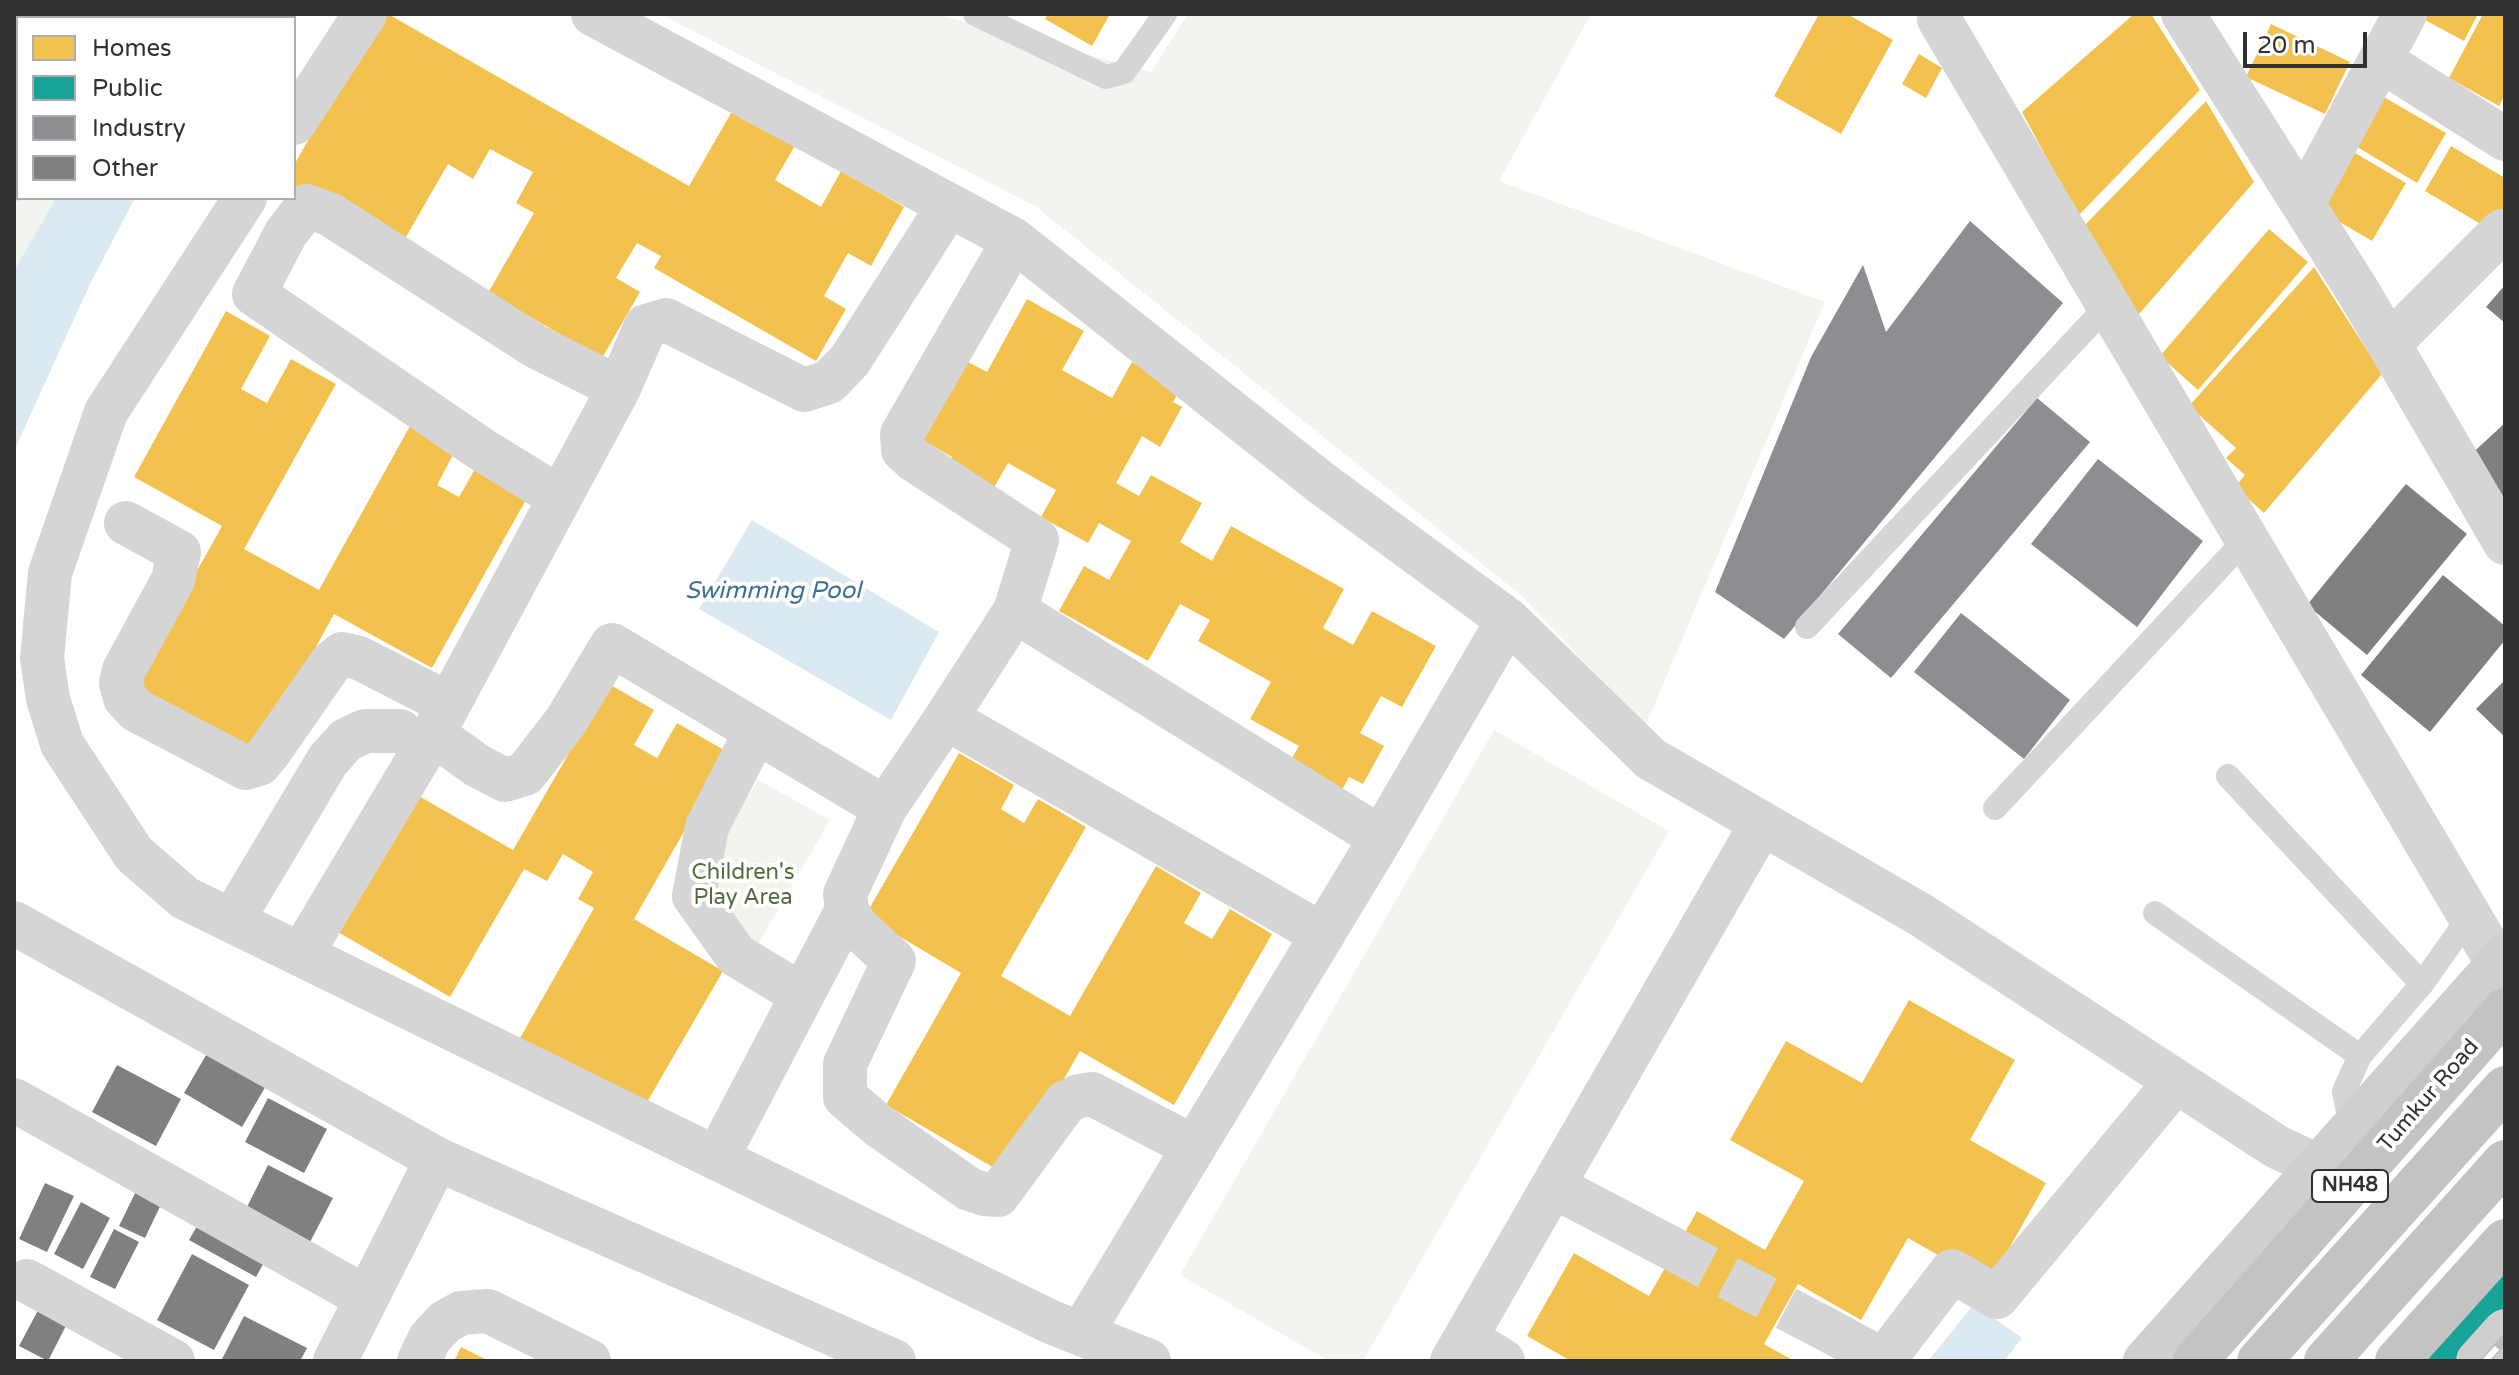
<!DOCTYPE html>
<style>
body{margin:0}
#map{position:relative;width:2519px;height:1375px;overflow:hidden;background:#fff;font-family:"Varela Round",sans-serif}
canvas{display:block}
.frame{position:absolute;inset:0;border:16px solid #313131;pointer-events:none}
.legend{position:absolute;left:16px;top:16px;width:280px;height:184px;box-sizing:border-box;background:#fff;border:2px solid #adadad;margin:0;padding:10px 14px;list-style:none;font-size:24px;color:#313131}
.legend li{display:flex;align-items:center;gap:16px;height:40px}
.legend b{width:40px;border:2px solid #adadad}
.scale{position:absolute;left:2243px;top:32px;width:124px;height:36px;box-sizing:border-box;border:4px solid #313131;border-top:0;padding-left:10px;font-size:24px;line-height:28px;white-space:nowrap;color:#313131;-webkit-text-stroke:6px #fff;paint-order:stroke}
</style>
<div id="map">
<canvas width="2519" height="1375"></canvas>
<div class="frame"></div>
<ul class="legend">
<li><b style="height:22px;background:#f2c14e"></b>Homes</li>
<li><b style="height:22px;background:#17a398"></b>Public</li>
<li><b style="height:22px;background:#8d8d92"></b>Industry</li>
<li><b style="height:22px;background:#808080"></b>Other</li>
</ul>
<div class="scale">20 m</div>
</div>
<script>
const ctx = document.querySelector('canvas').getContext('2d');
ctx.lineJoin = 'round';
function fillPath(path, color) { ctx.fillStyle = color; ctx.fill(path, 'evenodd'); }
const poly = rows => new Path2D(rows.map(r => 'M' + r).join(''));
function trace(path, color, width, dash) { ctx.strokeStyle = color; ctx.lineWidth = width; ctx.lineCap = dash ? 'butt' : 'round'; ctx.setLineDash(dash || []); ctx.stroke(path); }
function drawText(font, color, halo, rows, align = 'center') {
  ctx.font = font + ' "Varela Round",sans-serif'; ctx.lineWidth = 8; ctx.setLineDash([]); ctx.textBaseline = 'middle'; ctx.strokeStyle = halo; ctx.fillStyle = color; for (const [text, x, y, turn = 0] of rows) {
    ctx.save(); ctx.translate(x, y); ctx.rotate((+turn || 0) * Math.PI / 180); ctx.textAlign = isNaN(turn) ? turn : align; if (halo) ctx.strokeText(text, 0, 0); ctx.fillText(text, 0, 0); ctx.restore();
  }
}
const green = poly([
 [14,14,170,14,166,18,18,18,18,198,56,198,14,271],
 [660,14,936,14,1151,72,1188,14,1591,14,1499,181,1825,302,1645,727,1522,596,1035,206],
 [1494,730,1669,831,1363,1361,1329,1361,1180,1275],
 [758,780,830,820,758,944,681,902]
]);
const water = poly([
 [56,198,135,198,90,284,14,451,14,271],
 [752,520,939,632,891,720,699,609],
 [1974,1304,2022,1338,2004,1361,1928,1361]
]);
const homes = poly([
 [380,14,388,14,689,186,738,101,800,137,775,180,821,207,841,171,904,207,871,266,848,253,824,296,846,309,816,361,654,268,661,256,637,243,616,278,640,292,602,358,488,293,534,213,516,203,533,172,490,149,473,179,448,164,399,249,294,188,294,165],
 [1048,14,1110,14,1092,46,1045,19],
 [1819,14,1847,14,1893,40,1841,134,1774,96],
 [2134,14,2151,14,2200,90,2078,216,2022,112],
 [2414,14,2478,14,2464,41],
 [2483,14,2505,14,2505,95,2499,106,2449,78],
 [2271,24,2350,62,2325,114,2246,77],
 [1919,54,1942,68,1926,98,1902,84],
 [2382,96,2446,133,2417,183,2354,145],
 [2206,101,2254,182,2133,321,2080,230],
 [2451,146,2505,178,2505,214,2494,232,2425,191],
 [2350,150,2406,183,2372,241,2316,208],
 [2269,229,2308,262,2198,390,2160,356],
 [2314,267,2382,374,2264,513,2235,487,2245,475,2226,458,2236,448,2189,406],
 [1027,299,1084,331,1062,370,1112,398,1132,362,1180,389,1173,402,1182,407,1160,447,1142,436,1116,483,1139,496,1151,475,1202,503,1180,542,1212,561,1231,526,1344,589,1323,628,1353,645,1372,611,1436,646,1402,707,1381,696,1360,733,1384,746,1363,784,1349,777,1337,799,1285,770,1299,746,1250,719,1271,682,1198,641,1210,620,1180,604,1148,661,1059,611,1084,566,1109,580,1131,541,1099,523,1088,543,1041,517,1056,490,1008,463,992,491,947,466,952,457,917,437,961,358,987,372],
 [226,311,270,336,241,389,267,403,291,359,336,384,244,549,319,590,410,426,455,451,437,485,459,497,475,469,527,498,432,668,334,614,255,758,131,689,222,526,134,477],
 [609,684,654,710,634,745,657,758,677,723,729,753,634,919,723,971,643,1109,520,1038,594,908,578,899,593,872,563,854,547,881,524,869,450,997,331,928,410,791,513,850],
 [959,753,1014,785,1001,809,1024,823,1038,799,1086,827,1001,976,1070,1016,1156,866,1201,893,1184,923,1212,939,1230,909,1272,934,1174,1105,1080,1051,1008,1176,886,1105,961,973,865,916],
 [1909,1000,2015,1060,1970,1140,2046,1183,1989,1284,1908,1238,1861,1320,1798,1284,1764,1344,1794,1361,1571,1361,1527,1336,1574,1253,1649,1296,1697,1211,1765,1250,1804,1181,1730,1140,1786,1041,1862,1083],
 [461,1347,489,1361,454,1361]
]);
const public = poly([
 [2505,1223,2505,1361,2376,1361]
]);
const industry = poly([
 [1970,221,2063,303,1784,639,1715,592,1811,357,1863,265,1886,332],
 [2037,398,2090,442,1891,678,1838,634],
 [2098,459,2203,541,2137,627,2031,544],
 [1961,613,2070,700,2024,759,1914,672]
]);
const stream = poly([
 [14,195,18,195]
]);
const building = poly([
 [2505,285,2505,323,2486,307],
 [2505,423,2505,501,2467,458],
 [2406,484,2467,534,2367,655,2307,605],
 [2443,575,2505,626,2505,640,2430,732,2361,675],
 [2505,680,2505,737,2476,709],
 [209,1050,267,1084,242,1127,184,1093],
 [117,1065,181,1099,156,1146,92,1112],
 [268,1098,327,1129,304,1173,245,1142],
 [268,1165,333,1198,309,1244,245,1211],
 [141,1181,166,1194,145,1238,119,1226],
 [45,1183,74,1196,47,1252,19,1239],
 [81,1202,110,1218,83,1269,54,1254],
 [205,1212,271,1250,256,1277,189,1240],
 [114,1229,139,1242,115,1289,90,1277],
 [192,1254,249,1285,214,1350,157,1320],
 [43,1301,71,1316,48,1361,19,1346],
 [244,1316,307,1348,300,1361,221,1361]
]);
const streetTunnel = poly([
 [1669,1247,1824,1328]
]);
const lane = poly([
 [975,14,1106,77,1124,72,1165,14],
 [1807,627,2108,305],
 [2228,776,2422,984],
 [1995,808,2246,539],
 [2155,913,2360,1056],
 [2351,1128,2344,1091,2360,1056,2422,984,2470,916]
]);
const street = poly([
 [593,14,1014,240,1324,485,1508,620,1651,759,1921,915,2277,1147,2318,1166],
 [2183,14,2359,293,2505,543],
 [1939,19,2498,964],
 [2382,61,2505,139],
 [294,123,365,14],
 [245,198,106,412,50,573,42,658,48,699,62,744,134,854,185,898,1051,1322,1149,1361],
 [2303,204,2405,14],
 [1014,240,902,434,903,450,914,460,1037,540,1015,611],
 [2389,344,2502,231],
 [619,388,646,326,666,320,804,390,829,382,850,360,949,205],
 [126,523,179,552,173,580,124,670,121,683,125,698,136,710,246,768,259,764,270,751,331,663,342,654,359,658,449,704],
 [946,718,885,808,845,894,847,910,856,926,894,961,845,1064,845,1097,879,1126,969,1189,984,1194,998,1195,1066,1102,1079,1096,1092,1094,1194,1147],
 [756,731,707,827,694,896,736,955,802,995],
 [433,734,619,388,535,346,331,215,307,206,286,233,254,294,481,449,559,497],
 [232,921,328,760,346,740,365,731,400,731],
 [14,923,437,1159],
 [1323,935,946,718,1015,611,1381,838],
 [301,955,433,734,478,766,505,780,525,774,566,721,612,645,885,808],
 [14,1100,365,1297],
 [717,1158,847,910],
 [1553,1186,1669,1247],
 [27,1281,173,1361],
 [1824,1328,1883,1360],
 [1081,1334,1381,838,1508,620],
 [1466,1338,1503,1361],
 [335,1361,437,1159,894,1361],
 [419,1361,430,1338,445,1322,461,1313,488,1311,589,1361],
 [1452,1361,1762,823],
 [1883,1361,1952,1271,1997,1297,2176,1081]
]);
const secondary = poly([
 [2145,1361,2505,956],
 [2478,1361,2505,1331]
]);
const highway = poly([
 [2195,1361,2505,1010],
 [2259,1361,2505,1088],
 [2326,1361,2505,1162],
 [2397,1361,2505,1241]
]);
const rail = poly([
 [2485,1361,2505,1339]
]);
const shields = [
 [2350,1186,76]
];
const shieldNames = [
 ["NH48",2350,1186]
];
const parkNames = [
 ["Children's",743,873],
 ["Play Area",743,898]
];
const streetNames = [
 ["Tumkur Road",2429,1096,-49]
];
const waterNames = [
 ["Swimming Pool",773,592]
];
fillPath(green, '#f1f5ed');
fillPath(water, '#dbe9f2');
fillPath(homes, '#f2c14e');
fillPath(public, '#17a398');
fillPath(industry, '#8d8d92');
trace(stream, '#dbe9f2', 12);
fillPath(building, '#808080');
trace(streetTunnel, '#d6d6d6', 44, [44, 22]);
trace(lane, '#d5d5d5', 24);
trace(street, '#d5d5d5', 44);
trace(secondary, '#cfcfcf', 44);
trace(highway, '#c3c3c3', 44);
trace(rail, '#bdbdbd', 9);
trace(rail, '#fff', 6, [18]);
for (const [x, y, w] of shields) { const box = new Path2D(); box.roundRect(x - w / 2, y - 16, w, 32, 6); ctx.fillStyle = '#fff'; ctx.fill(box); trace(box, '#313131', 2); }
drawText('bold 20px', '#313131', null, shieldNames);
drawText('22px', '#526d3d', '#fff', parkNames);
drawText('22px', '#313131', '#fff', streetNames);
drawText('italic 24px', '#3e7094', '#fff', waterNames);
</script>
